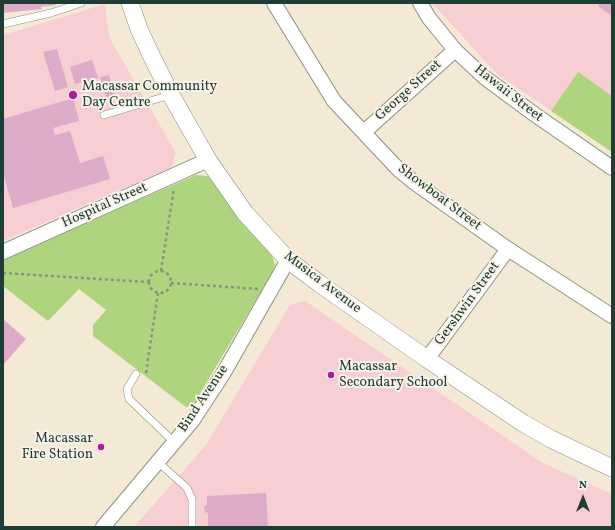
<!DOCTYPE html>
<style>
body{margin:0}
#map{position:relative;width:615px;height:530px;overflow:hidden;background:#f3e9d4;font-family:Vollkorn,serif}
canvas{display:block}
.frame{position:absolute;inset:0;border:4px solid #1f3d34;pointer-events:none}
.north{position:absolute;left:563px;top:478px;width:40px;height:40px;-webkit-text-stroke:3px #f7f3e8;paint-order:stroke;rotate:0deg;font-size:11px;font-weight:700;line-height:16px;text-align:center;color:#1f3d34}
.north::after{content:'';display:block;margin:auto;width:14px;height:18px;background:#1f3d34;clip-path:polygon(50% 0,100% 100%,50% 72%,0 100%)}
</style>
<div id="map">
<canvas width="615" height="530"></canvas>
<div class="frame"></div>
<div class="north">N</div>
</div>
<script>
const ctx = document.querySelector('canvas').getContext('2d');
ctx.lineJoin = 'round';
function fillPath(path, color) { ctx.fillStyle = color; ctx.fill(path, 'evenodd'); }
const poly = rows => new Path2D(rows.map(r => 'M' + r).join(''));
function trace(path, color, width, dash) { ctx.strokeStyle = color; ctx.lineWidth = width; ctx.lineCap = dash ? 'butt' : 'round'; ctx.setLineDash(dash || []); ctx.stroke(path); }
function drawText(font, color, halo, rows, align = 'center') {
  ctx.font = font + ' Vollkorn,serif'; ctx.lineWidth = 4; ctx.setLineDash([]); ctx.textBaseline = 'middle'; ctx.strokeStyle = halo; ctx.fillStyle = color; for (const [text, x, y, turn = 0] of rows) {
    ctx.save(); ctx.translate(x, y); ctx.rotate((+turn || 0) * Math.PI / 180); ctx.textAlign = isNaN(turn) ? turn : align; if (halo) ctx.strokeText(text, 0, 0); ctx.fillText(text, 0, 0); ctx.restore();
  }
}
const built = poly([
 [432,3,612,3,612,152,497,74],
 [105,4,109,37,176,153,172,167,3,241,3,35],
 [305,301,543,463,612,494,612,527,134,527,206,445,290,305]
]);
const green = poly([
 [578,72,612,96,612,152,551,111],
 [196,175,207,176,212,179,272,255,275,265,272,273,193,405,186,407,93,336,93,325,106,310,79,289,48,321,3,286,3,259]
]);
const building = poly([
 [3,3,56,3,56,5,41,7,42,9,3,13],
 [600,3,612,3,610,15,598,6],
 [57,49,68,87,55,91,43,52],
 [92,60,98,78,75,84,70,67],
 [109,75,115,95,106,97,100,77],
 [73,98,79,121,53,128,55,135,70,131,80,163,103,156,110,179,13,208,3,173,3,119],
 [3,319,26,339,3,365],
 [266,493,268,527,208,527,208,512,205,513,204,506,207,505,207,496]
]);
const path = poly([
 '149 282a11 11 0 1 1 22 0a11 11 0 1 1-22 0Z',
 [161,271,174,188],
 [3,273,148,282],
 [171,283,258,289],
 [146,373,158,293]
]);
const service = poly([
 [3,24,51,13,81,3],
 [104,115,170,95],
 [136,374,127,389,129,399,175,443],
 [158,462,187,488,192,499,192,527]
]);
const minor = poly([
 [274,3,334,101,398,169,415,183,508,249,612,316],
 [420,3,429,18,455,50,484,77,534,114,612,168],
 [364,132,455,50],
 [3,252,208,160],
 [427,359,508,249],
 [103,527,193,420,223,374,288,260]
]);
const tertiary = poly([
 [130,3,139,29,151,55,171,95,208,160,245,213,288,260,320,284,427,359,523,423,551,439,612,468]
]);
const markers = [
 [73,95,5,"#b5179e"],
 [331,375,4,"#b5179e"],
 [101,447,4,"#b5179e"]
];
const poiNames = [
 ["Macassar Community",82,87],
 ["Day Centre",82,103],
 ["Macassar",339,367],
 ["Secondary School",339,383],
 ["Macassar",93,439,"right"],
 ["Fire Station",93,455,"right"]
];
const streetNames = [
 ["George Street",409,91,-42],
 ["Hawaii Street",508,94,38],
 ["Showboat Street",439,198,37],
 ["Hospital Street",105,206,-24],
 ["Musica Avenue",322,283,37],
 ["Gershwin Street",468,304,-54],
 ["Bind Avenue",204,399,-56]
];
fillPath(built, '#f7cfd2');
fillPath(green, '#afd47e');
fillPath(building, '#deabc9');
trace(service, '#899384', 8);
trace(minor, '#899384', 16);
trace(tertiary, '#899384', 18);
trace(path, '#899384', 2.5, [3, 3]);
trace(service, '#fff', 7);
trace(minor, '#fff', 14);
trace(tertiary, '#fff', 17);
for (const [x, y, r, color] of markers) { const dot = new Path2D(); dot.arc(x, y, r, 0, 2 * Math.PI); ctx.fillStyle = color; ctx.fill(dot); trace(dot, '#f7f3e8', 1.5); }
drawText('14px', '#1f3d34', '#f7f3e8', poiNames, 'left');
drawText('14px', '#1f3d34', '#f7f3e8', streetNames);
</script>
